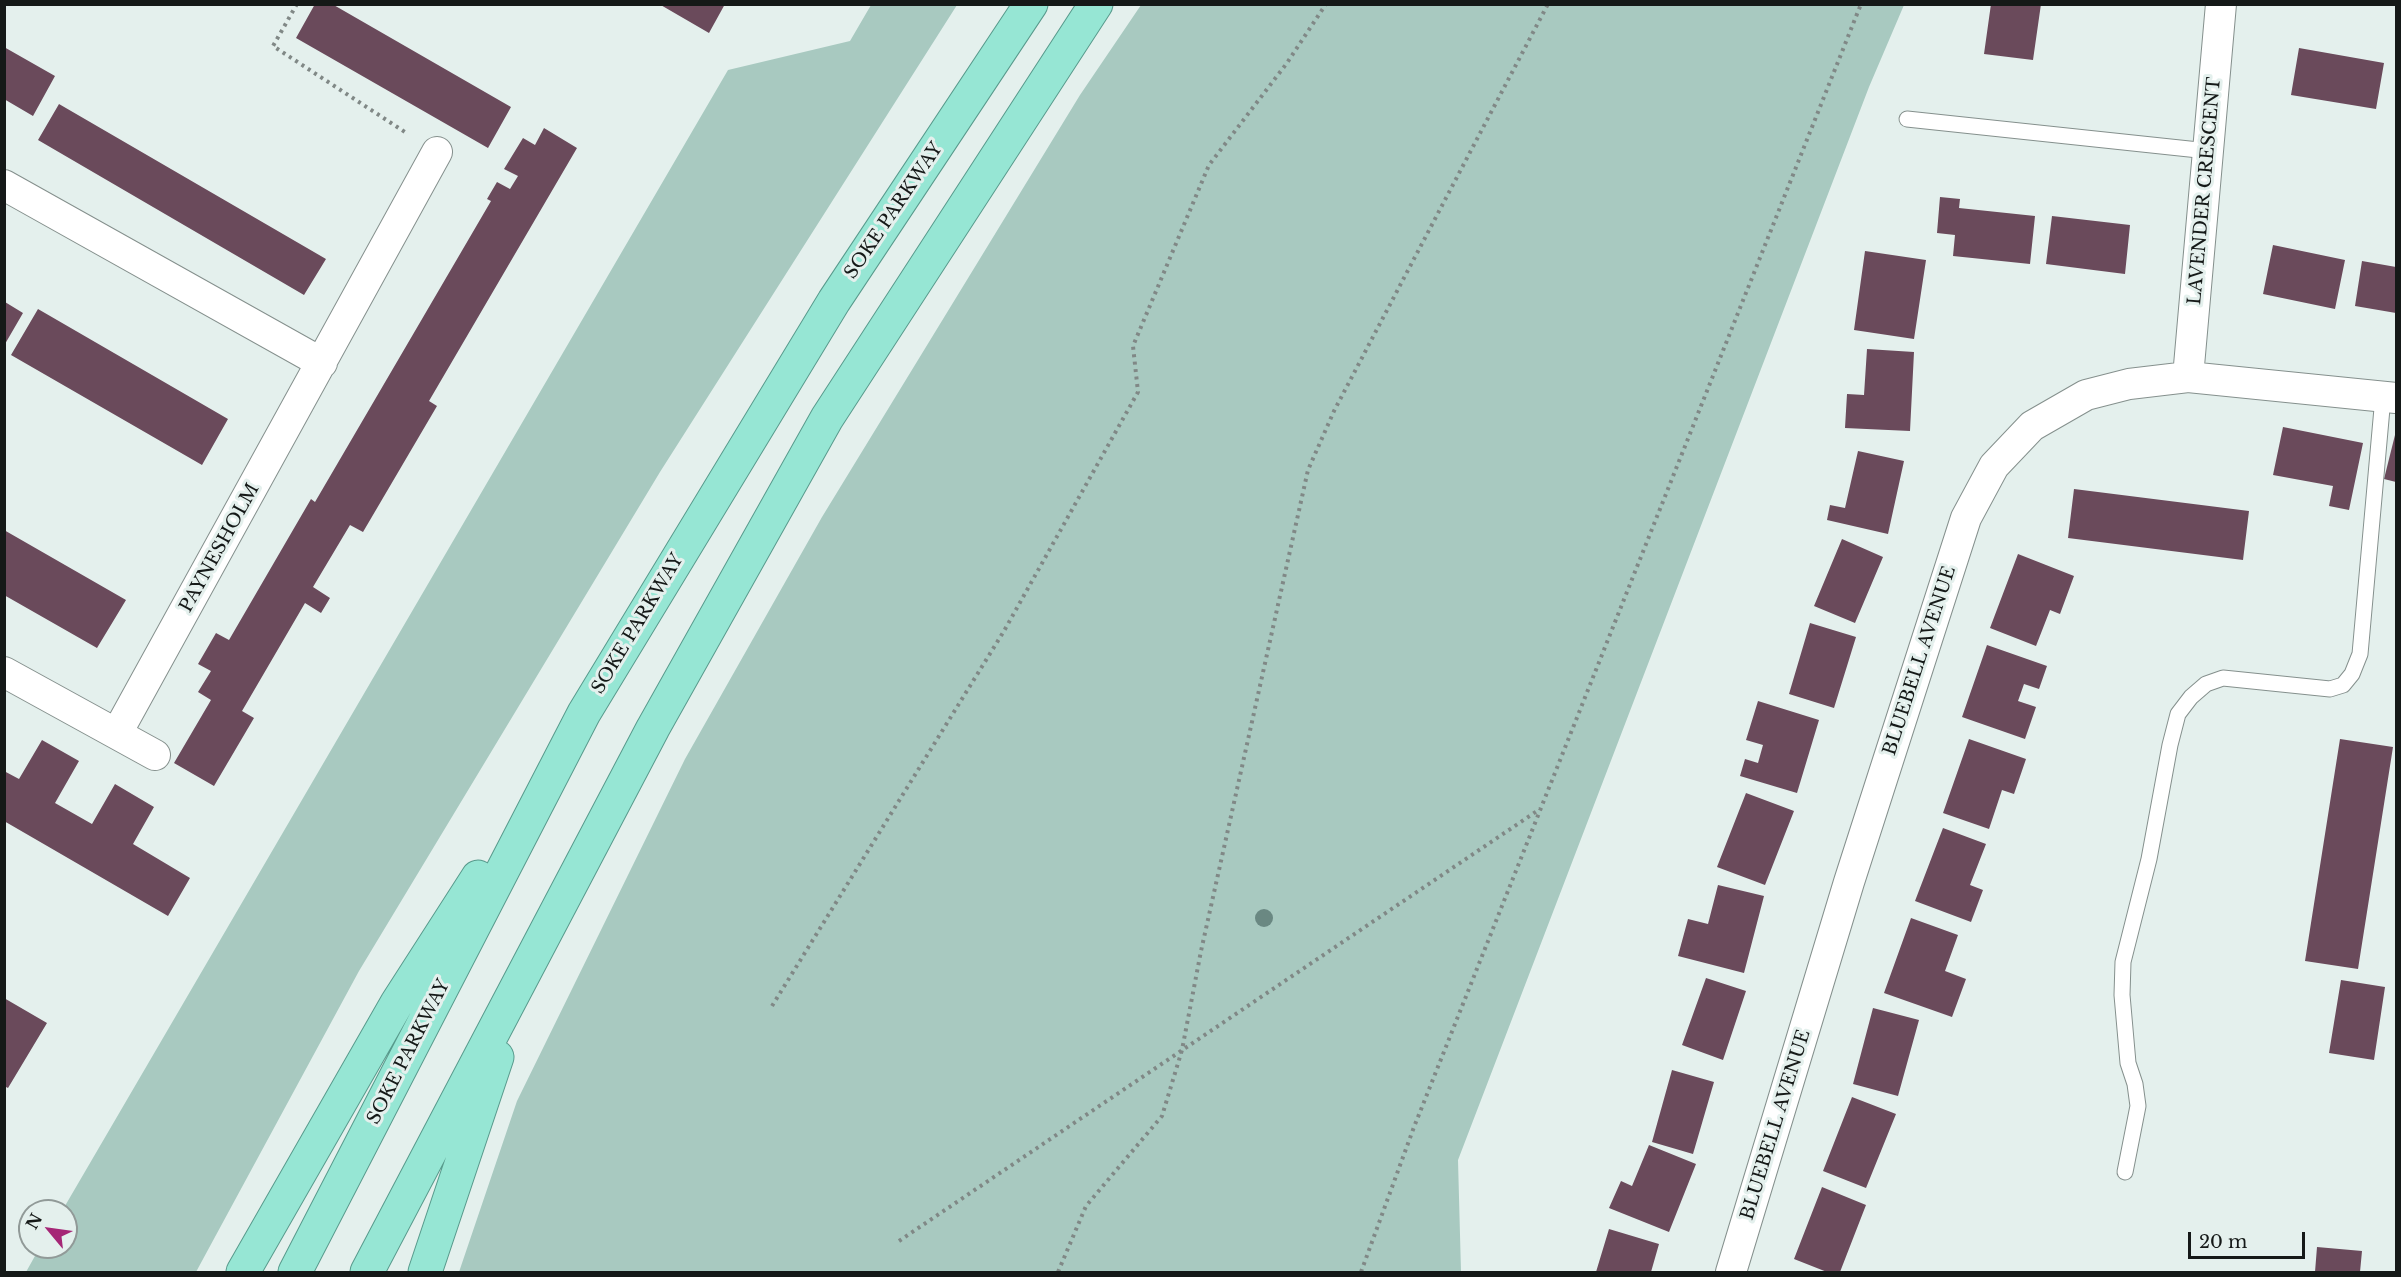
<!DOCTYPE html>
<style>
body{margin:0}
#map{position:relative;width:2401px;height:1277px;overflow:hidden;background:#e4f0ed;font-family:"Libre Baskerville",serif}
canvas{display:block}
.frame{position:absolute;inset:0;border:6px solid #151918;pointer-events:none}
.north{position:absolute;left:18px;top:1199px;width:60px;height:60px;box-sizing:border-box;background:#e4f0ed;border:2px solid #919a98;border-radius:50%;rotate:299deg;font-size:16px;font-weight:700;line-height:24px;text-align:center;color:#151918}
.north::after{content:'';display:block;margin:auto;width:21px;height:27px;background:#a52676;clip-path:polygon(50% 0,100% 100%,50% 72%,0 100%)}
.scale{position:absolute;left:2188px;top:1232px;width:117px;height:27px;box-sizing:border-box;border:3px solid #151918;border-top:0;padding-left:8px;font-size:18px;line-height:21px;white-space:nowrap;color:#151918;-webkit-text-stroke:4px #e4f0ed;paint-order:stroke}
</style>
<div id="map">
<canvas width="2401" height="1277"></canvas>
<div class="frame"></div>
<div class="north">N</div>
<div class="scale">20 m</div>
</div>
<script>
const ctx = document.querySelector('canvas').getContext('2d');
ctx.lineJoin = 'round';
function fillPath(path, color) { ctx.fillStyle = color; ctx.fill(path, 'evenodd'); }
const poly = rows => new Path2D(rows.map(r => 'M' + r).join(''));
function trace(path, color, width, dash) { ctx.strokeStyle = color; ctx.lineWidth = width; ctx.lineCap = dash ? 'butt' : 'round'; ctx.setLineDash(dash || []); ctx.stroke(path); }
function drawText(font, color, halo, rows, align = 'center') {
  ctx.font = font + ' "Libre Baskerville",serif'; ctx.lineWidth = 6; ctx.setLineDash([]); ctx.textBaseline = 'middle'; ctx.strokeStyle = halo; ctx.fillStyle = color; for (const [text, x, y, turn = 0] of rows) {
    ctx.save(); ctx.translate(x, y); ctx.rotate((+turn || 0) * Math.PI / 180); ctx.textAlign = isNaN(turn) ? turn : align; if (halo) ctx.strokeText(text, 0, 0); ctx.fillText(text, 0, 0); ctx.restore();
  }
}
const green = poly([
 [871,5,957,5,660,472,359,971,196,1272,26,1272,40,1247,66,1247,66,1211,62,1211,728,70,850,41],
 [1141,5,1904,5,1869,87,1458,1160,1461,1272,459,1272,517,1101,685,759,822,517,1080,95]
]);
const building = poly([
 [315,4,332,4,511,107,488,148,296,38],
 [659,4,725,4,709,33],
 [1991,4,2041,4,2033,60,1984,54],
 [4,47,55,76,33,116,4,99],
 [2299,48,2384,63,2376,109,2291,95],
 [59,104,326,259,304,295,38,140],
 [544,128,577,148,429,401,437,406,363,532,350,525,313,587,330,598,321,613,305,603,242,711,254,718,214,786,174,763,211,700,198,692,211,671,198,664,216,633,229,640,311,499,315,502,491,201,487,199,497,182,510,189,518,176,504,169,523,138,535,145],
 [1940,197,1960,199,1959,208,2035,216,2030,264,1953,256,1955,235,1937,233],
 [2052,216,2130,225,2125,274,2046,264],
 [2273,245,2345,260,2335,309,2263,294],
 [1865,251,1926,260,1914,339,1854,330],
 [2362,261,2396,267,2396,313,2355,306],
 [5,302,23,313,5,344],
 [38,309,228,419,202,465,11,355],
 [1867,349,1914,352,1910,431,1845,428,1847,394,1864,395],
 [2283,427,2363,443,2349,510,2329,506,2333,486,2273,475],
 [2396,431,2396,482,2384,479],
 [1858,451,1904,461,1888,534,1827,520,1830,505,1845,508],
 [2074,489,2249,511,2243,560,2068,538],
 [4,530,126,600,97,648,4,595],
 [1842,539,1883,557,1855,623,1814,606],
 [2018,554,2074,576,2060,614,2050,610,2036,646,1990,628],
 [1810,623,1856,637,1834,708,1789,694],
 [1987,645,2047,666,2039,689,2024,684,2018,701,2036,707,2025,739,1962,717],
 [1758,701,1819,720,1797,793,1740,776,1745,759,1758,763,1763,745,1746,740],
 [1969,739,2026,759,2014,794,2002,790,1989,829,1943,813],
 [2340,739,2393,747,2358,969,2305,961],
 [42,740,79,761,55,803,92,824,115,784,154,807,133,844,190,878,168,916,4,821,4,771,19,779],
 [1746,793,1794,811,1765,885,1717,867],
 [1943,828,1986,844,1970,885,1983,890,1971,922,1915,901],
 [1718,885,1764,896,1744,973,1678,956,1688,919,1708,924],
 [1911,918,1958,935,1945,971,1966,979,1952,1017,1884,993],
 [1706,978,1746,991,1723,1060,1682,1045],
 [2341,980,2385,987,2374,1060,2329,1053],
 [4,998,47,1023,8,1088,4,1086],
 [1873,1008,1919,1020,1898,1096,1853,1084],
 [1672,1070,1714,1082,1693,1154,1652,1142],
 [1852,1097,1896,1114,1866,1188,1823,1171],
 [1649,1145,1696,1164,1669,1232,1609,1208,1621,1181,1632,1186],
 [1822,1187,1866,1205,1840,1272,1827,1272,1794,1259],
 [1609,1229,1659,1244,1651,1272,1596,1272],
 [2317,1247,2362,1251,2360,1272,2315,1272]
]);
const path = poly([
 [297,4,273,46,408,134],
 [772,1006,1004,631,1138,392,1133,346,1209,165,1287,63,1326,4],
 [899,1241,1540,809],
 [1058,1272,1086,1206,1162,1116,1182,1050,1201,951,1308,470,1334,411,1548,4],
 [1361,1272,1414,1127,1861,4]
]);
const service = poly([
 [1907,119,2208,151],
 [2125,1172,2138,1106,2135,1084,2128,1063,2122,995,2123,962,2149,859,2170,745,2178,714,2191,697,2206,684,2223,678,2330,689,2343,685,2352,674,2360,654,2383,397]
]);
const minor = poly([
 [4,185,322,363],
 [2188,377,2221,4],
 [4,672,155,755],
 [117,733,437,152],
 [1731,1272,1849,882,1966,518,1994,466,2032,426,2086,395,2129,384,2188,377,2396,398]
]);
const trunk = poly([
 [243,1272,397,1003,478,877],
 [295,1272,584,713,834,301,1031,4],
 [367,1272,653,728,827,418,1096,4],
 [425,1272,497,1057]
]);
const trees = [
 [1264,918]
];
const streetNames = [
 ["LAVENDER CRESCENT",2205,191,-85],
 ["SOKE PARKWAY",894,211,-56],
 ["PAYNESHOLM",220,548,-61],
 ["SOKE PARKWAY",638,624,-59],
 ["BLUEBELL AVENUE",1920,661,-72],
 ["SOKE PARKWAY",409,1052,-63],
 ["BLUEBELL AVENUE",1776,1125,-73]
];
fillPath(green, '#a8c9c0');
fillPath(building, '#6a4a5b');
trace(service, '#85908d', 17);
trace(minor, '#85908d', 32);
trace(trunk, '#589a8c', 35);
trace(path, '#808886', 4, [3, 4.5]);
trace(service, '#fff', 15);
trace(minor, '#fff', 30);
trace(trunk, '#96e6d4', 33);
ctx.fillStyle = '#6a8882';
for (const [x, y] of trees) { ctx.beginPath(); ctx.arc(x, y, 9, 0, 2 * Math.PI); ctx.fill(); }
drawText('18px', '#151918', '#e4f0ed', streetNames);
</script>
